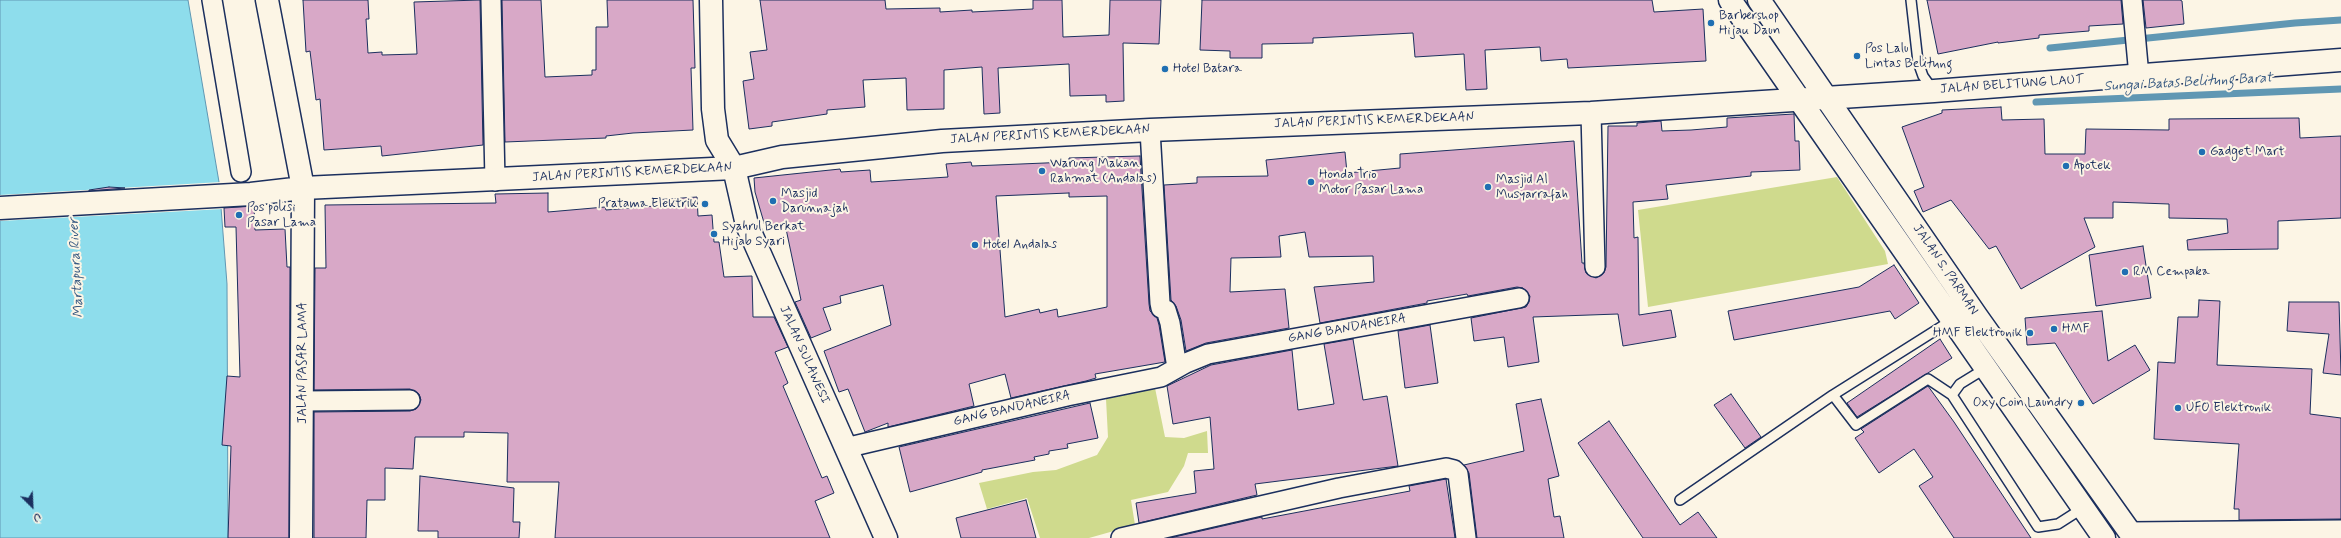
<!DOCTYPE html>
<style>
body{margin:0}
#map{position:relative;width:2341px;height:538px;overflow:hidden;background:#fcf5e5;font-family:Mynerve,sans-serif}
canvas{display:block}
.north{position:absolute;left:12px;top:486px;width:40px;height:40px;-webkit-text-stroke:3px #fcf5e5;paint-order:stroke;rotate:156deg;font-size:11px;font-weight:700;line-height:16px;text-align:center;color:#1b2f5e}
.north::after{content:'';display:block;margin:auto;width:14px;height:18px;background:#1b2f5e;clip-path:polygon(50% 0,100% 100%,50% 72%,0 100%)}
</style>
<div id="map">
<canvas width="2341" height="538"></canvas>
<div class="north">U</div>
</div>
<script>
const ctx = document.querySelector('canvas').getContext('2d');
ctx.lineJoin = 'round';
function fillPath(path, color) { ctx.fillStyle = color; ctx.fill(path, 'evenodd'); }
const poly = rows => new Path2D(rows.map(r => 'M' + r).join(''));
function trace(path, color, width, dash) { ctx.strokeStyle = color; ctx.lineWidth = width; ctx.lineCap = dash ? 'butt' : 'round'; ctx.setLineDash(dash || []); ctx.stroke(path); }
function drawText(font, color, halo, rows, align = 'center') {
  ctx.font = font + ' Mynerve,sans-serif'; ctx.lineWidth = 4; ctx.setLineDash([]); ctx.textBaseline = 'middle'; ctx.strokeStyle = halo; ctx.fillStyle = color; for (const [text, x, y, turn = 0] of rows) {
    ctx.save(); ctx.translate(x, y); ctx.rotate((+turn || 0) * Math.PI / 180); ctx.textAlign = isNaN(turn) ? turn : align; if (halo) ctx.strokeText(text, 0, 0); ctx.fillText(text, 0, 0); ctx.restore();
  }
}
const green = poly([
 [1837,177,1885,251,1888,264,1648,307,1638,210],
 [1155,388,1165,437,1184,438,1207,431,1208,453,1188,453,1184,466,1168,492,1131,500,1135,525,1089,538,1040,538,1027,498,987,509,979,483,1033,472,1056,470,1097,455,1108,437,1106,399]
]);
const water = poly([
 [0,0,188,0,219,182,227,284,228,538,0,538,0,0]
]);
const pier = poly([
 [221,182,223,209,0,221,0,195]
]);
const stream = poly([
 [2050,48,2295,23,2341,20],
 [2036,102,2341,89]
]);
const building = poly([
 [303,0,368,0,369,19,366,19,368,53,382,52,382,55,417,54,414,2,480,0,483,145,382,156,381,146,324,150,320,99,316,100,310,51,306,52,303,0],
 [502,0,541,0,545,77,592,75,592,70,596,70,596,27,608,27,607,0,693,0,695,68,691,68,693,130,633,133,606,136,606,138,505,142,502,0],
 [760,0,885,0,886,9,940,8,940,12,972,10,972,12,1033,9,1033,0,1062,0,1063,37,1109,35,1110,0,1161,0,1159,44,1123,43,1124,101,1106,102,1106,95,1070,96,1069,64,998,68,1000,113,984,114,982,67,944,70,944,109,907,110,906,78,863,80,865,107,827,110,827,114,772,122,772,126,749,129,743,81,754,79,750,52,767,50,760,0],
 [1202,0,1652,0,1654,12,1703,9,1706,61,1568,68,1567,59,1541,61,1540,47,1485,50,1487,89,1466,90,1464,54,1415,57,1413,33,1313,38,1313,43,1262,44,1262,58,1230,58,1230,51,1200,50,1202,0],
 [1927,0,2121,0,2123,24,2089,26,2089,31,2039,35,2039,38,1998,43,1998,42,1938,54,1927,0],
 [2143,0,2180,0,2182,1,2184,24,2146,28,2143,0],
 [2001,107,2002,120,2044,119,2045,154,2085,154,2086,129,2169,130,2169,119,2299,118,2300,138,2341,136,2341,218,2278,221,2278,249,2188,250,2187,240,2228,233,2227,219,2169,218,2169,204,2113,202,2113,218,2084,218,2095,247,2021,289,1996,246,1989,249,1951,200,1923,212,1914,191,1924,187,1902,127,1942,113,1942,110,2001,107],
 [1794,114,1795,141,1799,141,1800,170,1751,172,1751,176,1666,185,1668,199,1633,202,1634,238,1638,237,1639,315,1671,310,1676,337,1623,346,1618,314,1533,317,1539,362,1508,367,1504,337,1474,341,1471,318,1526,307,1529,302,1530,296,1523,288,1517,287,1468,296,1467,294,1427,301,1427,303,1320,323,1314,287,1374,282,1373,256,1309,257,1305,232,1279,236,1281,257,1231,258,1230,292,1285,289,1289,328,1206,343,1186,351,1181,320,1176,306,1171,300,1164,185,1197,183,1197,177,1268,176,1266,160,1345,152,1347,173,1400,168,1400,154,1574,141,1582,263,1584,263,1586,273,1596,278,1604,273,1606,267,1608,126,1637,126,1637,123,1661,121,1662,131,1691,130,1727,127,1727,118,1794,114],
 [1140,156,1149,304,1150,311,1157,318,1159,325,1165,362,1095,374,1096,378,1086,381,1011,398,1005,374,969,384,974,406,888,427,888,423,865,432,848,389,839,392,824,351,891,325,883,285,840,296,841,303,823,308,831,330,811,338,795,302,801,300,785,224,765,226,755,192,754,178,840,169,841,172,870,170,871,182,948,177,946,164,971,162,972,166,1069,162,1069,158,1140,156],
 [1069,193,1069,197,1107,196,1107,307,1058,317,1057,309,1040,313,1039,309,1005,317,996,196,1069,193],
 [109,187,125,188,89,191,89,190,109,187],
 [548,193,548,212,605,207,606,210,655,206,654,200,697,197,698,216,712,215,714,242,719,242,724,277,752,276,753,317,774,317,788,347,775,352,788,383,783,386,822,478,827,476,834,493,815,501,830,538,555,538,559,482,507,482,508,433,464,432,464,437,415,437,413,469,385,468,385,500,367,500,366,538,314,538,314,412,410,411,416,409,421,400,419,394,410,389,314,390,315,268,326,268,325,205,496,203,495,194,548,193],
 [254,206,255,230,285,229,287,267,290,267,289,538,228,538,231,446,222,445,227,376,240,377,236,227,225,227,224,208,254,206],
 [2143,246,2151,298,2096,306,2089,255,2143,246],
 [1894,265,1919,303,1895,319,1890,311,1734,340,1728,311,1859,287,1894,265],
 [2199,300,2220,301,2217,365,2312,369,2310,414,2341,418,2341,519,2239,520,2239,509,2234,509,2239,444,2154,439,2158,362,2175,363,2178,317,2198,317,2199,300],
 [2289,302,2339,302,2341,375,2323,373,2329,334,2287,331,2289,302],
 [2102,311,2108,361,2135,345,2150,370,2093,404,2055,343,2027,345,2025,318,2102,311],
 [1430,325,1438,383,1405,388,1398,331,1430,325],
 [1353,339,1363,400,1387,396,1398,466,1255,484,1257,495,1139,523,1136,503,1196,493,1194,471,1214,469,1210,417,1173,424,1167,386,1211,365,1292,350,1298,410,1334,404,1324,344,1353,339],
 [1940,339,1952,358,1857,417,1847,403,1940,339],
 [1928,386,1954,422,2031,538,1954,538,1919,486,1933,477,1914,449,1879,473,1855,438,1864,432,1861,429,1928,386],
 [1731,394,1761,437,1745,448,1714,405,1731,394],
 [1541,399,1559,476,1548,479,1554,517,1560,516,1564,538,1477,538,1469,473,1464,465,1524,451,1516,404,1541,399],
 [1090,403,1098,438,1067,444,1068,448,1049,451,1049,454,1034,457,1035,460,982,470,982,472,910,492,899,447,1090,403],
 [1609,421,1680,525,1698,512,1717,538,1643,538,1578,443,1609,421],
 [420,476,514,488,513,522,520,522,519,538,438,538,438,531,418,531,420,476],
 [1446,479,1455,538,1170,538,1262,517,1262,519,1410,491,1409,486,1446,479],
 [1026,500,1036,538,961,538,956,518,1026,500]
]);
const lane = poly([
 [1911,0,1918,62,1923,76,1933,90],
 [1986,368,1960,384,1952,395,2038,527,2058,524,2083,508],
 [1833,395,1856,425,1928,379,1952,395],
 [1680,500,1833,395,1952,320]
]);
const street = poly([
 [212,0,241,172],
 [491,0,495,181],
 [2132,0,2139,76],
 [1591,113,1595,267],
 [1150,130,1160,303,1161,308,1166,310,1170,323,1177,368],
 [303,401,410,400],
 [845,448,1067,396,1161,377,1186,363,1208,354,1519,298],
 [2130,532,2341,530],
 [1121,538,1339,488,1446,468,1454,470,1458,474,1466,538]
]);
const secondary = poly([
 [711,0,713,109,717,140,734,168,747,225,886,538],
 [301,538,303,188]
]);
const primary = poly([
 [267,0,303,188],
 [0,208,251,194,303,188,734,168,782,157,942,141,1150,130,1591,113,1934,91,2341,60]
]);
const highway = poly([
 [1730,0,2104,538],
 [1759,0,1977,317,2134,538]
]);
const markers = [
 [1711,23,4,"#1f6fb2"],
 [1857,56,4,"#1f6fb2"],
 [1165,69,4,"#1f6fb2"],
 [2202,152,4,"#1f6fb2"],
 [2066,166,4,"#1f6fb2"],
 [1042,171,4,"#1f6fb2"],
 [1311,182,4,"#1f6fb2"],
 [1488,187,4,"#1f6fb2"],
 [773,201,4,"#1f6fb2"],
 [705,204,4,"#1f6fb2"],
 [239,215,4,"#1f6fb2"],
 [714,234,4,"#1f6fb2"],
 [975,245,4,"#1f6fb2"],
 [2125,272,4,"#1f6fb2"],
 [2054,329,4,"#1f6fb2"],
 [2030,333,4,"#1f6fb2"],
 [2081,403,4,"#1f6fb2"],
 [2178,408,4,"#1f6fb2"]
];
const poiNames = [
 ["Barbershop",1719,16],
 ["Hijau Daun",1719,31],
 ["Pos Lalu",1865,49],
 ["Lintas Belitung",1865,64],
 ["Hotel Batara",1173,69],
 ["Gadget Mart",2210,152],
 ["Warung Makan",1050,164],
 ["Rahmat (Andalas)",1050,179],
 ["Apotek",2074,166],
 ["Honda Trio",1319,175],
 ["Motor Pasar Lama",1319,190],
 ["Masjid Al",1496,180],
 ["Musyarrafah",1496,195],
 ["Masjid",781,194],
 ["Darunnajah",781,209],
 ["Pratama Elektrik",697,204,"right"],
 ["Pos polisi",247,208],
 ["Pasar Lama",247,223],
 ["Syahrul Berkat",722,227],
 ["Hijab Syari",722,242],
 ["Hotel Andalas",983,245],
 ["RM Cempaka",2133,272],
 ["HMF",2062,329],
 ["HMF Elektronik",2022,333,"right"],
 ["Oxy Coin Laundry",2073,403,"right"],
 ["UFO Elektronik",2186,408]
];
const streetNames = [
 ["JALAN BELITUNG LAUT",2012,85,-4],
 ["JALAN PERINTIS KEMERDEKAAN",1374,121,-2],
 ["JALAN PERINTIS KEMERDEKAAN",1050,135,-3],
 ["JALAN PERINTIS KEMERDEKAAN",632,173,-3],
 ["JALAN S. PARMAN",1945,270,56],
 ["GANG BANDANEIRA",1347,329,-10],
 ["JALAN SULAWESI",804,355,66],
 ["JALAN PASAR LAMA",303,363,-90],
 ["GANG BANDANEIRA",1012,409,-13]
];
const waterNames = [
 ["Sungai Batas Belitung Barat",2188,83,-3],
 ["Martapura River",77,268,-93]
];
fillPath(green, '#cfda8d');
fillPath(water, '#8eddec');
trace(water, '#6097b3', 1);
fillPath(pier, '#fcf5e5');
trace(stream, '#6097b3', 7);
fillPath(building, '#d8a8c7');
trace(building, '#1b2f5e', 1);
trace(lane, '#1b2f5e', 12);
trace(street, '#1b2f5e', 22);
trace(secondary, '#1b2f5e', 25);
trace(primary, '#1b2f5e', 25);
trace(highway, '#1b2f5e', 25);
trace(lane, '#fcf5e5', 9);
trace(street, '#fcf5e5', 19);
trace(secondary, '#fcf5e5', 22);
trace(primary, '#fcf5e5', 22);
trace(highway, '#fcf5e5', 22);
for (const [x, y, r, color] of markers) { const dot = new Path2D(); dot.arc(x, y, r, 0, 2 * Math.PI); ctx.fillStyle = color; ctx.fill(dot); trace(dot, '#fcf5e5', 1.5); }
drawText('13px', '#1b2f5e', '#fcf5e5', poiNames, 'left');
drawText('13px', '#1b2f5e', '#fcf5e5', streetNames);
drawText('italic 14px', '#385a82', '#fcf5e5', waterNames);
</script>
